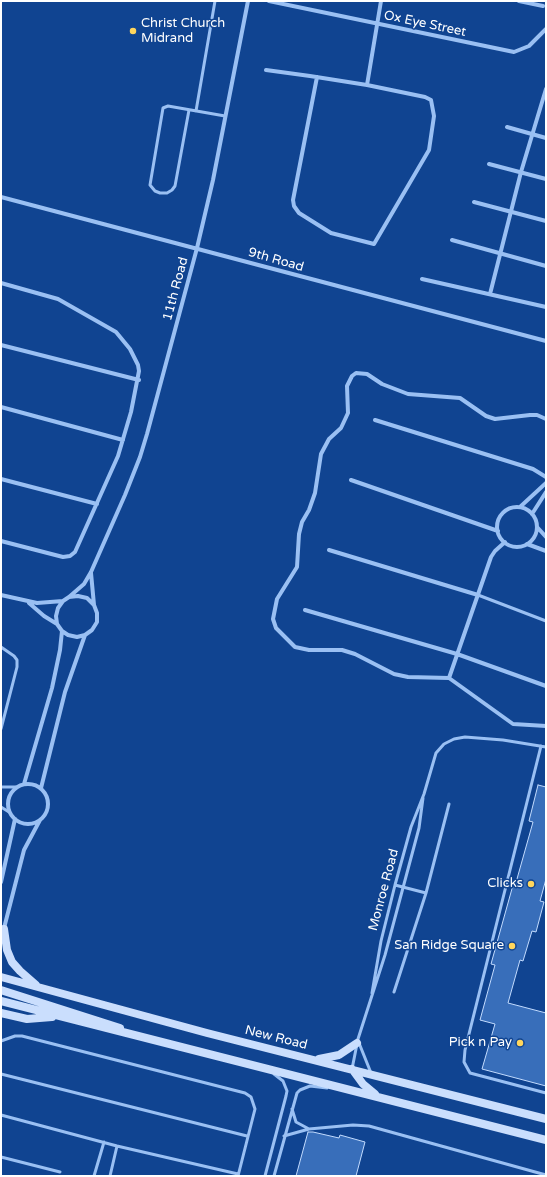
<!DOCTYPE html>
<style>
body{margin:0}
#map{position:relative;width:547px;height:1177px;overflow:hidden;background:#104491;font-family:"Varela Round",sans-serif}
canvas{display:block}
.frame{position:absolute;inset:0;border:2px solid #fff;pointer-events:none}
</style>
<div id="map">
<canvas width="547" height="1177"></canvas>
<div class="frame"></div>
</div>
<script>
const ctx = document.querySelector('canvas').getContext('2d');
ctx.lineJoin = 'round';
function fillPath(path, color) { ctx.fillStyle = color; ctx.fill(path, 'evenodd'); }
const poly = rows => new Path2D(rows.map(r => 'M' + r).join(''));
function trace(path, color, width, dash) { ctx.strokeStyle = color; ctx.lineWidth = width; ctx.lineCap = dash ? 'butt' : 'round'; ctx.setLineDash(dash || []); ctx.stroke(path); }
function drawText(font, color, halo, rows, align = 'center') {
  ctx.font = font + ' "Varela Round",sans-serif'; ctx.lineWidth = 3; ctx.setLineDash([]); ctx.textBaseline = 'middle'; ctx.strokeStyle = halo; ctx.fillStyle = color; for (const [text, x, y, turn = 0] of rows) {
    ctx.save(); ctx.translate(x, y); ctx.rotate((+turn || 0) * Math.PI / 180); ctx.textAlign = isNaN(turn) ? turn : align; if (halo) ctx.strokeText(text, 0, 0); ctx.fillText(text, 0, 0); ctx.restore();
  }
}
const building = poly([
 [538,785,546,787,546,879,540,901,544,902,536,932,532,931,523,961,520,960,508,1003,546,1013,546,1086,482,1069,495,1024,480,1020,495,965,491,964,513,885,515,886,533,822,529,821,538,785],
 [308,1132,313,1132,339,1138,340,1135,365,1142,356,1176,296,1176,308,1132]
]);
const service = poly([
 [189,110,175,186,172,190,167,193,160,193,155,191,150,185,163,108,168,106,225,116],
 [196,111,215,1],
 [478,595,546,621],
 [1,647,14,656,17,660,17,667,1,729],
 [541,746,465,1050,464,1062,470,1073,546,1093],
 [1,787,16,787],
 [1,807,9,812],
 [395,885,426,893,449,804],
 [394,992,426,893],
 [372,993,381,941,395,885,411,827,424,794,436,753,444,744,454,739,465,737,503,740,546,747],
 [1,1041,15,1036,22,1036,245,1093,251,1097,255,1109,238,1176],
 [359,1043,371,1073],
 [352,1069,358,1039,385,955,419,828,423,798],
 [1,1074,247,1136],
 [292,1109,296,1122,309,1129],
 [1,1115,117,1146,238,1174],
 [284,1136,309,1129,353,1125,369,1126,546,1175],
 [1,1157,60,1172],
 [94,1176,104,1142],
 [110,1176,117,1146],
 [265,1176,286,1096,287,1091,283,1081,274,1074],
 [274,1176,297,1093,300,1090,310,1086,327,1088]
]);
const minor = poly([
 [269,1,514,52,529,46,546,29],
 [519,1,543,6],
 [266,70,310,76,367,85,425,97,431,100,434,116,429,150,374,244,331,233,299,213,294,206,293,200,317,77],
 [367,85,381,1],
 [507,127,546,138],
 [489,164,546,179],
 [1,197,546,341],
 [474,202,546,221],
 [452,240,546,266],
 [422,279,546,307],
 [1,283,58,299,116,332,130,349,138,365,139,371,131,412,118,456,75,552,70,556,63,557,1,541],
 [490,294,521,172,546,89],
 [1,345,139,380],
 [1,407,123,440],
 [546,419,537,415,530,415,495,419,486,416,460,398,408,394,382,384,367,374,356,373,352,376,347,386,348,413,341,428,329,439,321,454,315,493,309,510,302,522,299,534,297,567,277,599,273,619,276,628,295,647,309,650,342,650,355,654,394,674,408,677,449,678,513,724,546,726],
 [375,420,533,469,546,477],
 [1,479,97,504],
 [351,480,498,531],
 [520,507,546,483],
 '497 527a20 20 0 1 1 40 0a20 20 0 1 1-40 0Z',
 [532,514,546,492],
 [537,527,546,537],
 [527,544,546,551],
 [329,550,478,595],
 [91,573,94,605],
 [1,595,37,603,63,601,69,597,78,596,87,598,94,605,97,613,97,622,92,630,85,635,77,637,68,635,62,631,57,624,56,616,58,608,63,601],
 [69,597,84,584,91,572,125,495,140,457,147,434,197,248,213,180,248,1],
 [29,603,44,616,57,624],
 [305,610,457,654,546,686],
 [449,678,491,557,495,551,505,542],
 '8 804a20 20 0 1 1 40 0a20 20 0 1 1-40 0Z',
 [24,784,52,688,60,650,62,631],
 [41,788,65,692,85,635],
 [1,882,15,819],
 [1,940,24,850,40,820]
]);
const secondary = poly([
 [4,929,7,950,12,962,20,971,36,985],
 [1,977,207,1033,546,1119],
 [1,990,120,1028],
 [1,1001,546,1140],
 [1,1013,27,1019,52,1017],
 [319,1059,339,1055,357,1043],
 [352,1069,363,1084,375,1094]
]);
const markers = [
 [133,31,4,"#ffd65d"],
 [531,884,4,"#ffd65d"],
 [512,946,4,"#ffd65d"],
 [520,1043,4,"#ffd65d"]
];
const poiNames = [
 ["Christ Church",141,24,"left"],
 ["Midrand",141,39,"left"],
 ["Clicks",523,884],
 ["San Ridge Square",504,946],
 ["Pick n Pay",512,1043]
];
const streetNames = [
 ["Ox Eye Street",425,24,12],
 ["9th Road",276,260,16],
 ["11th Road",176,289,-75],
 ["Monroe Road",384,890,-75],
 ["New Road",276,1038,14]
];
fillPath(building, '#386eba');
trace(building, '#c2dbfe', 1);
trace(service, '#9ac0f3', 3);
trace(minor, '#9ac0f3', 4);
trace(secondary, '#cadefd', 8);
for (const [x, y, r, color] of markers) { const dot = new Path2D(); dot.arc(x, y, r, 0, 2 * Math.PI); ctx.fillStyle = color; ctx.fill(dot); trace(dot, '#104491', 1.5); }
drawText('13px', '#fff', '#104491', poiNames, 'right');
drawText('13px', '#fff', '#104491', streetNames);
</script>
